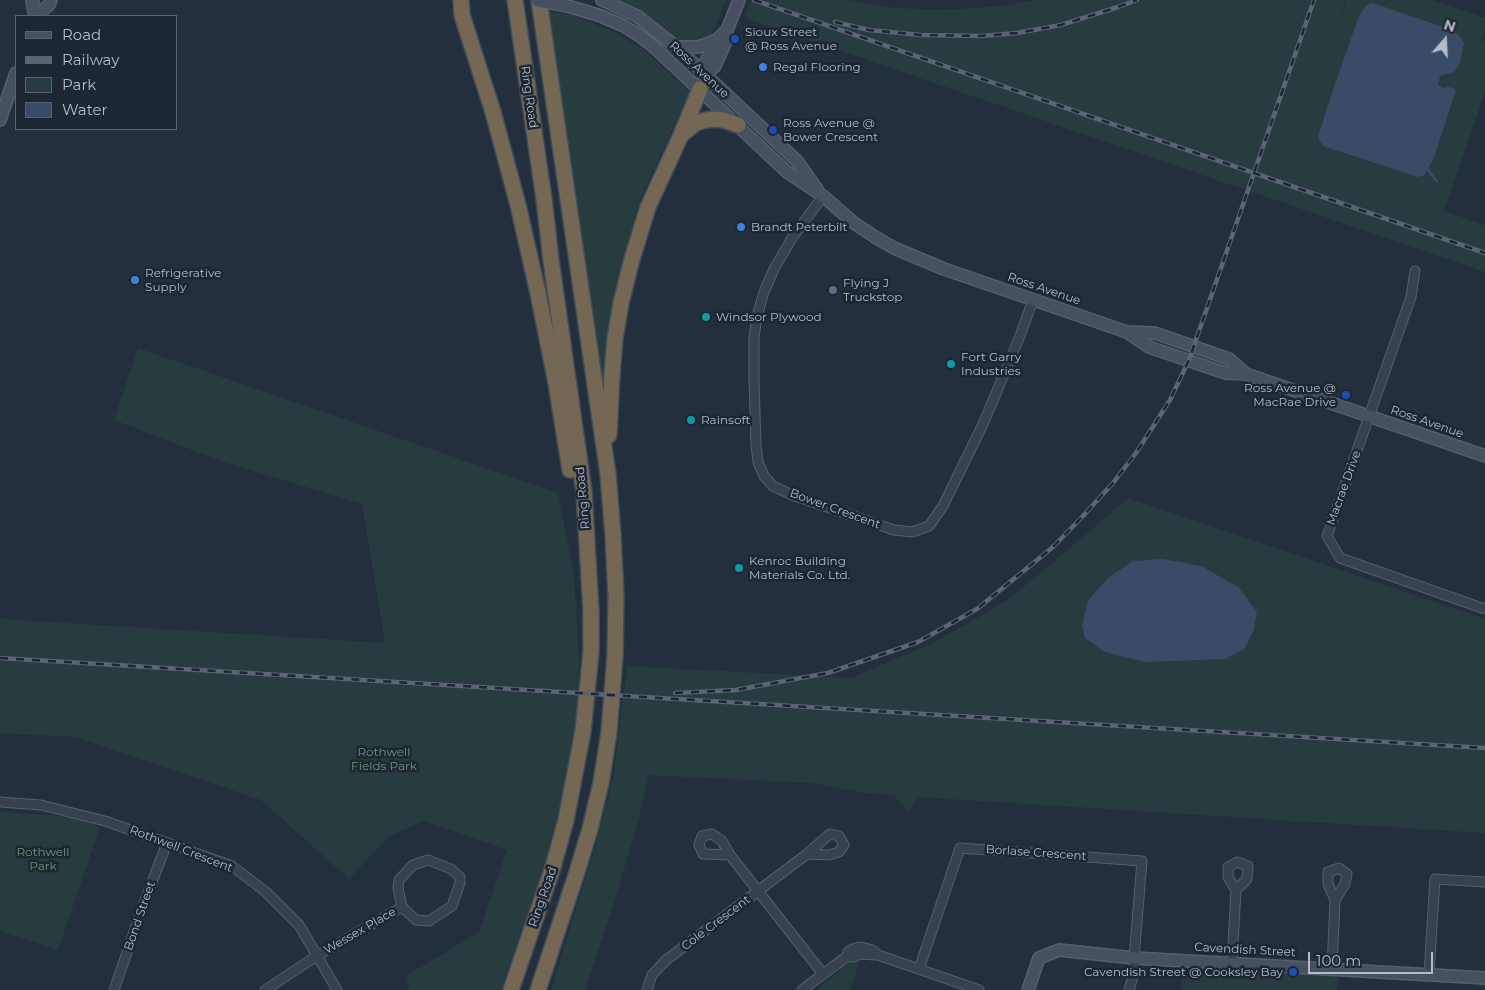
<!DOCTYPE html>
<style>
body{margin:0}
#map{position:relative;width:1485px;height:990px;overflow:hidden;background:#242f3e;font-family:Montserrat,sans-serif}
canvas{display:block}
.legend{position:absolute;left:15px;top:15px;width:162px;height:115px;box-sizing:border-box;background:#1d2633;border:1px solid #59626f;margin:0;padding:6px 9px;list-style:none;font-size:15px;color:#b4bcc9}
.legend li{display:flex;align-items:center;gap:10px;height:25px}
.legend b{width:25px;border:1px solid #59626f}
.north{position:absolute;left:1420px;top:15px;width:50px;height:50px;-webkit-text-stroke:4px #1d2633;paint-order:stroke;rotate:19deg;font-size:14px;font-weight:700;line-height:20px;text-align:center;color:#b4bcc9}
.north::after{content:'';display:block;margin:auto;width:18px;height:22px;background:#b4bcc9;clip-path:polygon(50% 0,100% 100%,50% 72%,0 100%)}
.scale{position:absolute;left:1308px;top:952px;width:125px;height:22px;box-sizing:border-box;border:2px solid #b4bcc9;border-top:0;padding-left:6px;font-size:15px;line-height:18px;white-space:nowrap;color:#b4bcc9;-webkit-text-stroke:4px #1d2633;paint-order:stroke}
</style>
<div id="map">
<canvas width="1485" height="990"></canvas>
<ul class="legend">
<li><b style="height:6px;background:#465061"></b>Road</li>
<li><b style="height:6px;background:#5a6575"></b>Railway</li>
<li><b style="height:14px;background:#263c3f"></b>Park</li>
<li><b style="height:14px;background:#394c67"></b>Water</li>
</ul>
<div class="north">N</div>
<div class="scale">100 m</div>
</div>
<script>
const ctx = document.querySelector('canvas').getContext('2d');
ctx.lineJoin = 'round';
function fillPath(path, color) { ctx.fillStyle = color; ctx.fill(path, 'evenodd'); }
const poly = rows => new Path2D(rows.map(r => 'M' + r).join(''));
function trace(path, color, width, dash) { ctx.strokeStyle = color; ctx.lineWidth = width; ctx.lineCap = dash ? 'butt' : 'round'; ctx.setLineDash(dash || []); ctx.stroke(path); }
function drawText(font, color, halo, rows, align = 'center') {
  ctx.font = font + ' Montserrat,sans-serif'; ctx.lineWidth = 5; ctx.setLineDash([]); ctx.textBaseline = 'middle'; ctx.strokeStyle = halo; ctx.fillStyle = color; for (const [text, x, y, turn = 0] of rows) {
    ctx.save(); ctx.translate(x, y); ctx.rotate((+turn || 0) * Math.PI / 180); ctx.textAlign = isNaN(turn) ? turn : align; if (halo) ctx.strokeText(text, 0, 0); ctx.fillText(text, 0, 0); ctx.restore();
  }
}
const green = poly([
 [620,0,726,0,715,28,706,40,696,44,682,44,634,7],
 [751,0,848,0,888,7,927,10,965,9,1010,5,1036,0,1345,0,1333,38,1346,0,1432,0,1485,18,1485,32,1482,40,1485,41,1485,92,1444,211,1485,225,1485,272,745,18],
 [546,11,572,15,612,31,643,49,690,92,640,199,615,291,605,350,606,376,599,376],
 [138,348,558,493,574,575,579,662,577,728,562,800,545,863,501,990,409,990,406,976,479,932,507,850,424,821,389,836,349,879,261,800,75,737,0,733,0,619,385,643,362,504,224,462,114,420],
 [1128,498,1485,619,1485,833,918,797,908,812,894,795,868,793,811,783,648,775,639,819,613,906,585,990,551,990,597,840,614,774,627,666,851,678,933,643,1006,601,1044,570],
 [0,812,72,817,100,827,58,950,0,931],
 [859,959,859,963,850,990,819,990,818,988,852,960],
 [1182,966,1338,975,1337,990,1181,990]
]);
const water = poly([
 [1373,3,1443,27,1459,35,1464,43,1460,63,1454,72,1440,76,1438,85,1443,88,1452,87,1456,90,1433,160,1424,175,1418,177,1323,146,1318,137,1332,93,1359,16,1366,5],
 [1163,559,1201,566,1238,587,1257,612,1253,632,1244,649,1225,659,1144,662,1105,652,1085,638,1082,625,1088,601,1108,578,1133,561]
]);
const stream = poly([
 [1426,167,1437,182]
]);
const street = poly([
 [823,196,792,238,774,269,764,292,757,316,754,338,754,381,756,445,758,462,764,476,773,486,792,495,894,530,912,532,929,526,943,506,984,422,1020,336,1033,300],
 [1415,271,1411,297,1327,536,1340,558,1485,609],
 [0,802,41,805,105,821,232,866,266,892,299,925,337,990],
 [730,855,703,854,699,845,702,836,712,834,722,841,730,855,758,891,807,854,830,834,839,836,844,845,839,852,829,855,807,854],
 [428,860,451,869,460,877,460,883,452,906,429,921,416,920,402,907,398,888,399,880,413,865,428,860],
 [846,957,853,957,860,954,875,955],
 [1232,963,1236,890,1228,877,1228,867,1237,862,1248,866,1247,879,1236,890],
 [919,969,960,848,1142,861,1134,958,1134,974,1129,990],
 [1332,969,1335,900,1328,884,1328,872,1339,868,1347,874,1345,884,1335,900],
 [1429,974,1435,879,1485,882],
 [114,990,144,903,167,843],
 [265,990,318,955,402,907],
 [647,990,652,975,665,961,758,891,823,974],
 [802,990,846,957,848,952,853,949,859,947,865,948,872,950,878,955,979,990]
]);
const secondary = poly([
 [33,0,32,2,35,16],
 [602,0,637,16,676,47,797,161,817,189],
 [571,7,601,16,624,26,640,36,655,48,787,172,823,196,854,223,875,237,894,248,944,269,1127,332,1149,347,1225,373,1246,374,1485,456],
 [36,16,49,5,51,0],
 [676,47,698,47,707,44,718,39],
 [705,74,715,66,726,41,727,30,739,0],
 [704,78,706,61,718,39,727,30],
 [0,120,16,73],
 [1127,332,1155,333,1229,359,1246,374],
 [1028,990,1039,958,1059,950,1134,958,1485,978]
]);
const highway = poly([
 [461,0,462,15,493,112,518,205,538,293,556,383,570,470],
 [682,134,696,123,706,120,714,119,723,120,738,125],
 [609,435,612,374,615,338,621,303,632,259,648,207,681,135,700,89],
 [511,990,553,867,566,820,583,731,591,652,591,611,584,492,551,260,544,199,515,0],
 [538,990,577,872,590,829,601,783,609,732,615,655,616,597,613,535,608,474,539,0]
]);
const rail = poly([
 [754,0,1485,253],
 [835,22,869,30,921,35,981,36,1017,33,1061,25,1118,7,1137,0],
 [0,658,1485,748],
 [675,693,736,690,828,673,918,642,977,609,1053,547,1083,516,1113,483,1136,453,1170,400,1189,360,1314,0]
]);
const secondaryBridge = poly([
 [536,0,571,7]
]);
const markers = [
 [735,39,5,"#1a4fb4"],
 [763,67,5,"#3f7fe0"],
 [773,130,5,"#1a4fb4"],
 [741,227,5,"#3f7fe0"],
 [135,280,5,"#3f7fe0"],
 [833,290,5,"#5c6f8a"],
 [706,317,5,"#0f9aa8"],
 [951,364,5,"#0f9aa8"],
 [1346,395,5,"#1a4fb4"],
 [691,420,5,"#0f9aa8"],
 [739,568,5,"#0f9aa8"],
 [1293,972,5,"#1a4fb4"]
];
const poiNames = [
 ["Sioux Street",745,32],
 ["@ Ross Avenue",745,46],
 ["Regal Flooring",773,67],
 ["Ross Avenue @",783,123],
 ["Bower Crescent",783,137],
 ["Brandt Peterbilt",751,227],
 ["Refrigerative",145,273],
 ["Supply",145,287],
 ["Flying J",843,283],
 ["Truckstop",843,297],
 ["Windsor Plywood",716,317],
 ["Fort Garry",961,357],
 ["Industries",961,371],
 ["Ross Avenue @",1336,388,"right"],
 ["MacRae Drive",1336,402,"right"],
 ["Rainsoft",701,420],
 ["Kenroc Building",749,561],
 ["Materials Co. Ltd.",749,575],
 ["Cavendish Street @ Cooksley Bay",1283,972,"right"]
];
const streetNames = [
 ["Ross Avenue",699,70,43],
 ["Ring Road",529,97,82],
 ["Ross Avenue",1044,289,19],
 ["Ross Avenue",1427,422,19],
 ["Macrae Drive",1344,488,-70],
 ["Ring Road",583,498,-95],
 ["Bower Crescent",835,509,20],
 ["Rothwell Crescent",181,849,21],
 ["Borlase Crescent",1036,853,4],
 ["Ring Road",543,897,-71],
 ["Bond Street",140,916,-71],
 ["Cole Crescent",716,923,-37],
 ["Wessex Place",360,931,-30],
 ["Cavendish Street",1245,950,3]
];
const parkNames = [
 ["Rothwell",384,752],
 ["Fields Park",384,766],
 ["Rothwell",43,852],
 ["Park",43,866]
];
fillPath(green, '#263c3f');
fillPath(water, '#394c67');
trace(stream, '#394c67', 2.5);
trace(street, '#565f6c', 11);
trace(secondary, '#565f6c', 14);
trace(highway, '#434c59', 18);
trace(street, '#38414e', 9);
trace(secondary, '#465061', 11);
trace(highway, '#746855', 15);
trace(rail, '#5a6575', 4.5);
trace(rail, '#1d2633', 2.5, [8]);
trace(secondaryBridge, '#565f6c', 14, []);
trace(secondaryBridge, '#465061', 11);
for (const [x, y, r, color] of markers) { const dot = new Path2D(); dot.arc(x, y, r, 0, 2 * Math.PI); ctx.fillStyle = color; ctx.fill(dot); trace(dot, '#1d2633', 2); }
drawText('12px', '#b4bcc9', '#1d2633', poiNames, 'left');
drawText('12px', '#b4bcc9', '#1d2633', streetNames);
drawText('12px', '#6b9a76', '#1d2633', parkNames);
</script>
